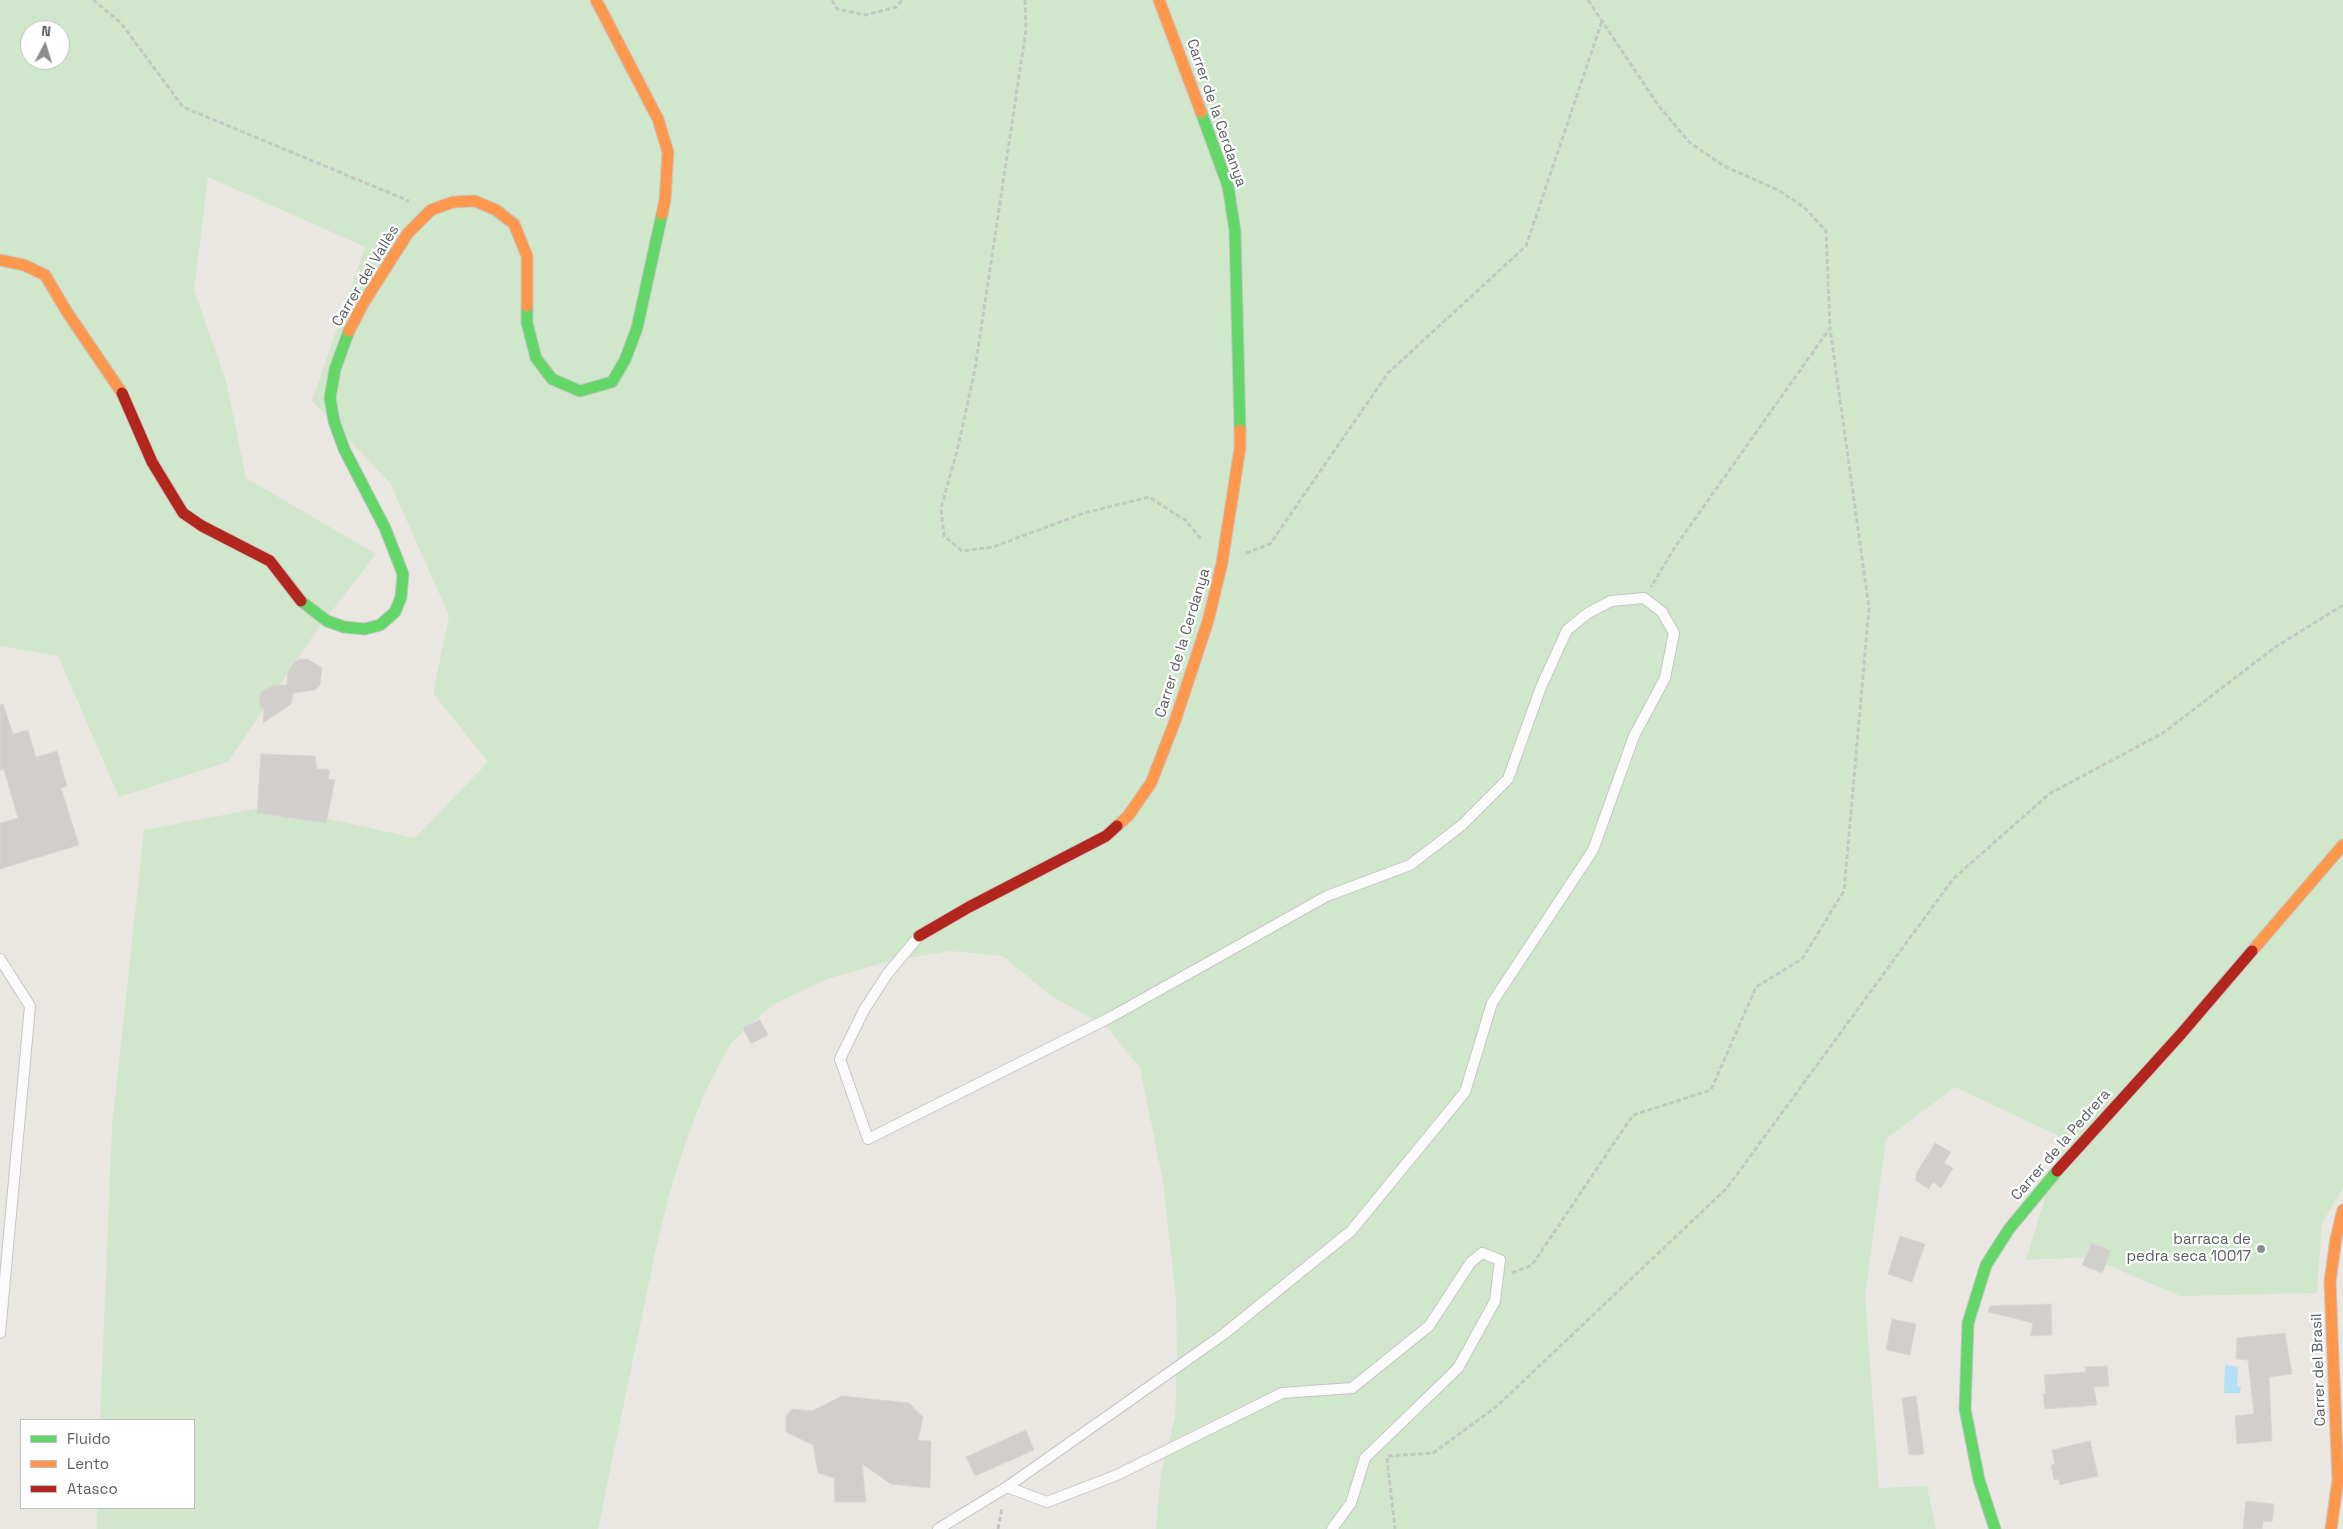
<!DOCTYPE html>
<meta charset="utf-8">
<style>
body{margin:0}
#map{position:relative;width:2343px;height:1529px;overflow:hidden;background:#eae7e2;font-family:"Space Grotesk",sans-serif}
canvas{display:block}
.legend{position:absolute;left:20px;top:1419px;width:175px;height:90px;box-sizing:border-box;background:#fff;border:1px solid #bcbec0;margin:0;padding:6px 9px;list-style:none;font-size:15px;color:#585d61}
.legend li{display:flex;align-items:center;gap:10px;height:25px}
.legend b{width:25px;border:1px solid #bcbec0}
.north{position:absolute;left:20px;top:20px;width:50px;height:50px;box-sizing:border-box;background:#fff;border:1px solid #bcbec0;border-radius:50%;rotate:5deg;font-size:14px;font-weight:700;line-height:20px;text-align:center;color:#585d61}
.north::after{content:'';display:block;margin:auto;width:18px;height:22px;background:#8b8d8e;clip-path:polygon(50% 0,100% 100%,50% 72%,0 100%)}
</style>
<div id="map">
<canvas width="2343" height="1529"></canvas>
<ul class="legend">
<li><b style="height:6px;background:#63d668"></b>Fluido</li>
<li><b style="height:6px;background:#ff974d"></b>Lento</li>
<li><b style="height:6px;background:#b3261e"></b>Atasco</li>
</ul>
<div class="north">N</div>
</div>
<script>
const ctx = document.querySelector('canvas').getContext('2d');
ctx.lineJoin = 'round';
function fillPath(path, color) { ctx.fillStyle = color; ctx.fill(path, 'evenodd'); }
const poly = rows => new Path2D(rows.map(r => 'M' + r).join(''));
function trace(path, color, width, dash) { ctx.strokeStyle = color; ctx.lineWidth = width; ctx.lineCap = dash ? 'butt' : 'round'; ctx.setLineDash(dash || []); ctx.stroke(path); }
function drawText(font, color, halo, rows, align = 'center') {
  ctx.font = font + ' "Space Grotesk",sans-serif'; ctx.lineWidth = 4.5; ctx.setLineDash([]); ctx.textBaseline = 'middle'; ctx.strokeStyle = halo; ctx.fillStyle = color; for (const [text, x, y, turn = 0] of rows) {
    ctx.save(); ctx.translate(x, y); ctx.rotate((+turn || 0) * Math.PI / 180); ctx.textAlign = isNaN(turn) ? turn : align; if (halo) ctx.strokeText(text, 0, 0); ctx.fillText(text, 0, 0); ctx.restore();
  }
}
const green = poly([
 [0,0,2343,0,2343,1188,2322,1223,2317,1293,2180,1296,2089,1257,2026,1260,2063,1138,1955,1087,1886,1139,1865,1296,1879,1488,1927,1486,1936,1529,1156,1529,1161,1472,1175,1417,1177,1358,1176,1299,1163,1181,1140,1068,1106,1026,1051,996,1003,956,950,951,890,961,827,979,772,1005,731,1043,706,1090,686,1141,669,1195,655,1253,598,1529,97,1529,97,1508,194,1508,194,1420,100,1420,112,1126,144,830,270,806,415,838,488,762,433,693,449,616,390,483,312,401,365,247,208,177,194,290,226,381,246,478,376,554,317,630,228,762,119,797,58,656,0,646],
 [30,30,60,30,60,60,30,60]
]);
const water = poly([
 [2225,1365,2238,1367,2237,1385,2241,1387,2240,1393,2224,1393]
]);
const building = poly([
 [299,659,307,659,322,668,320,685,315,690,293,693,291,704,263,723,264,709,260,707,259,700,261,692,273,685,287,685,288,672,292,665,299,659],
 [3,704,13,734,28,730,36,757,57,751,67,786,61,788,79,845,0,869,0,823,18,818,4,770,0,770,0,705,3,704],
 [261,754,315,756,317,769,330,770,328,779,335,780,326,823,257,813,261,754],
 [760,1020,768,1035,751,1044,743,1028,760,1020],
 [1935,1143,1951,1152,1944,1163,1953,1168,1941,1188,1933,1182,1929,1189,1915,1180,1917,1172,1935,1143],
 [1900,1236,1925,1244,1912,1282,1888,1274,1900,1236],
 [2092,1243,2111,1251,2102,1273,2082,1265,2092,1243],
 [2051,1304,2052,1335,2030,1336,2033,1323,1988,1312,1990,1306,2051,1304],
 [1892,1319,1916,1324,1910,1355,1886,1350,1892,1319],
 [2285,1333,2292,1374,2269,1377,2272,1441,2237,1444,2235,1416,2254,1414,2248,1360,2236,1359,2237,1338,2285,1333],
 [2107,1366,2109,1386,2094,1387,2097,1405,2045,1409,2043,1394,2046,1394,2044,1375,2086,1372,2085,1367,2107,1366],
 [842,1396,909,1403,923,1417,918,1440,931,1441,930,1488,891,1484,862,1464,866,1502,835,1502,834,1478,818,1473,813,1445,786,1432,786,1416,792,1409,812,1411,842,1396],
 [1916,1396,1924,1454,1909,1455,1902,1398,1916,1396],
 [1026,1430,1034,1450,975,1476,966,1457,1026,1430],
 [2090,1441,2098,1476,2060,1485,2059,1479,2054,1480,2051,1465,2055,1464,2052,1450,2090,1441],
 [2246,1501,2274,1504,2272,1522,2263,1521,2262,1529,2243,1529,2246,1501]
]);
const path = poly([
 [93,0,121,23,183,107,409,201],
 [832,0,837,9,865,15,897,7,902,0],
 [1025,0,1026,30,975,369,958,447,941,508,944,536,962,551,993,547,1084,513,1149,497,1185,520,1202,540],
 [1588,0,1658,105,1689,142,1724,166,1778,190,1804,207,1826,231,1830,328,1675,547,1651,587],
 [1246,553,1270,544,1388,373,1526,246,1602,21],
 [1512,1273,1532,1265,1633,1115,1711,1090,1756,987,1802,959,1844,891,1869,608,1830,328],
 [1388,1456,1433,1453,1496,1407,1727,1188,1953,879,2049,794,2163,733,2274,648,2343,605],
 [1387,1458,1395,1529],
 [998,1529,1002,1508]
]);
const lane = poly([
 [919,936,888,973,864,1010,840,1059,868,1139,1111,1017,1327,896,1410,865,1462,825,1508,779,1541,687,1567,630,1588,613,1611,601,1644,598,1662,612,1674,633,1665,678,1634,736,1593,850,1492,1003,1465,1092,1351,1231,1224,1334,1007,1487,938,1529],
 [0,959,30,1006,0,1333],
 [1007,1487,1047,1502,1117,1475,1282,1393,1352,1388,1429,1326,1471,1262,1482,1253,1500,1260,1495,1301,1458,1368,1365,1458,1351,1503,1332,1529]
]);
const fast = poly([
 [1201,112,1228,186,1235,231,1240,430],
 [527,306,527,323,536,358,552,379,580,391,612,382,625,360,637,328,662,214],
 [301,601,327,621,344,627,365,629,380,625,395,612,401,597,403,574,385,528,344,449,334,421,330,398,335,369,349,331],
 [1995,1529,1979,1480,1965,1409,1968,1323,1986,1265,2009,1229,2057,1171]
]);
const slow = poly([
 [596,0,658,119,668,152,665,200,662,214],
 [1159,0,1201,112],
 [0,260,24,265,45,275,67,312,122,393],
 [349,331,364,302,408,233,431,210,453,202,475,201,496,210,514,224,527,256,527,306],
 [1117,826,1128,816,1151,783,1175,721,1208,621,1222,563,1240,448,1240,430],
 [2252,951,2343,845],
 [2331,1529,2338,1480,2330,1282,2336,1238,2343,1210]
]);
const jam = poly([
 [122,393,152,462,183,513,202,526,270,561,301,601],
 [919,936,969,907,1106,836,1117,826],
 [2057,1171,2181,1034,2252,951]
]);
const markers = [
 [2261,1249,5,"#8b8d8e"]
];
const streetNames = [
 ["Carrer de la Cerdanya",1216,113,71],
 ["Carrer del Vallès",366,276,-59],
 ["Carrer de la Cerdanya",1183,643,-73],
 ["Carrer de la Pedrera",2061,1145,-49],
 ["Carrer del Brasil",2319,1370,-92]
];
const poiNames = [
 ["barraca de",2251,1240],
 ["pedra seca 10017",2251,1257]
];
fillPath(green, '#d1e7cb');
fillPath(water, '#b3e0f6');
fillPath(building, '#d1cfcc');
trace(building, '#d9d6d2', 1);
trace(lane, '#c6c5c5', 12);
trace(fast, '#c6c6c6', 13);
trace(slow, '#c6c6c6', 13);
trace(jam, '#c6c6c6', 13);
trace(path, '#c2c9c5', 3, [5, 2.5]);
trace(lane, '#fcfbfb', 10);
trace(fast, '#63d668', 11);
trace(slow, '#ff974d', 11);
trace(jam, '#b3261e', 11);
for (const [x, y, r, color] of markers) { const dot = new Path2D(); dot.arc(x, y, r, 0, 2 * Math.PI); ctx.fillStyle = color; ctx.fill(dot); trace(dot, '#fff', 2); }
drawText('15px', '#585d61', '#fff', streetNames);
drawText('15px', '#585d61', '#fff', poiNames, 'right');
</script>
